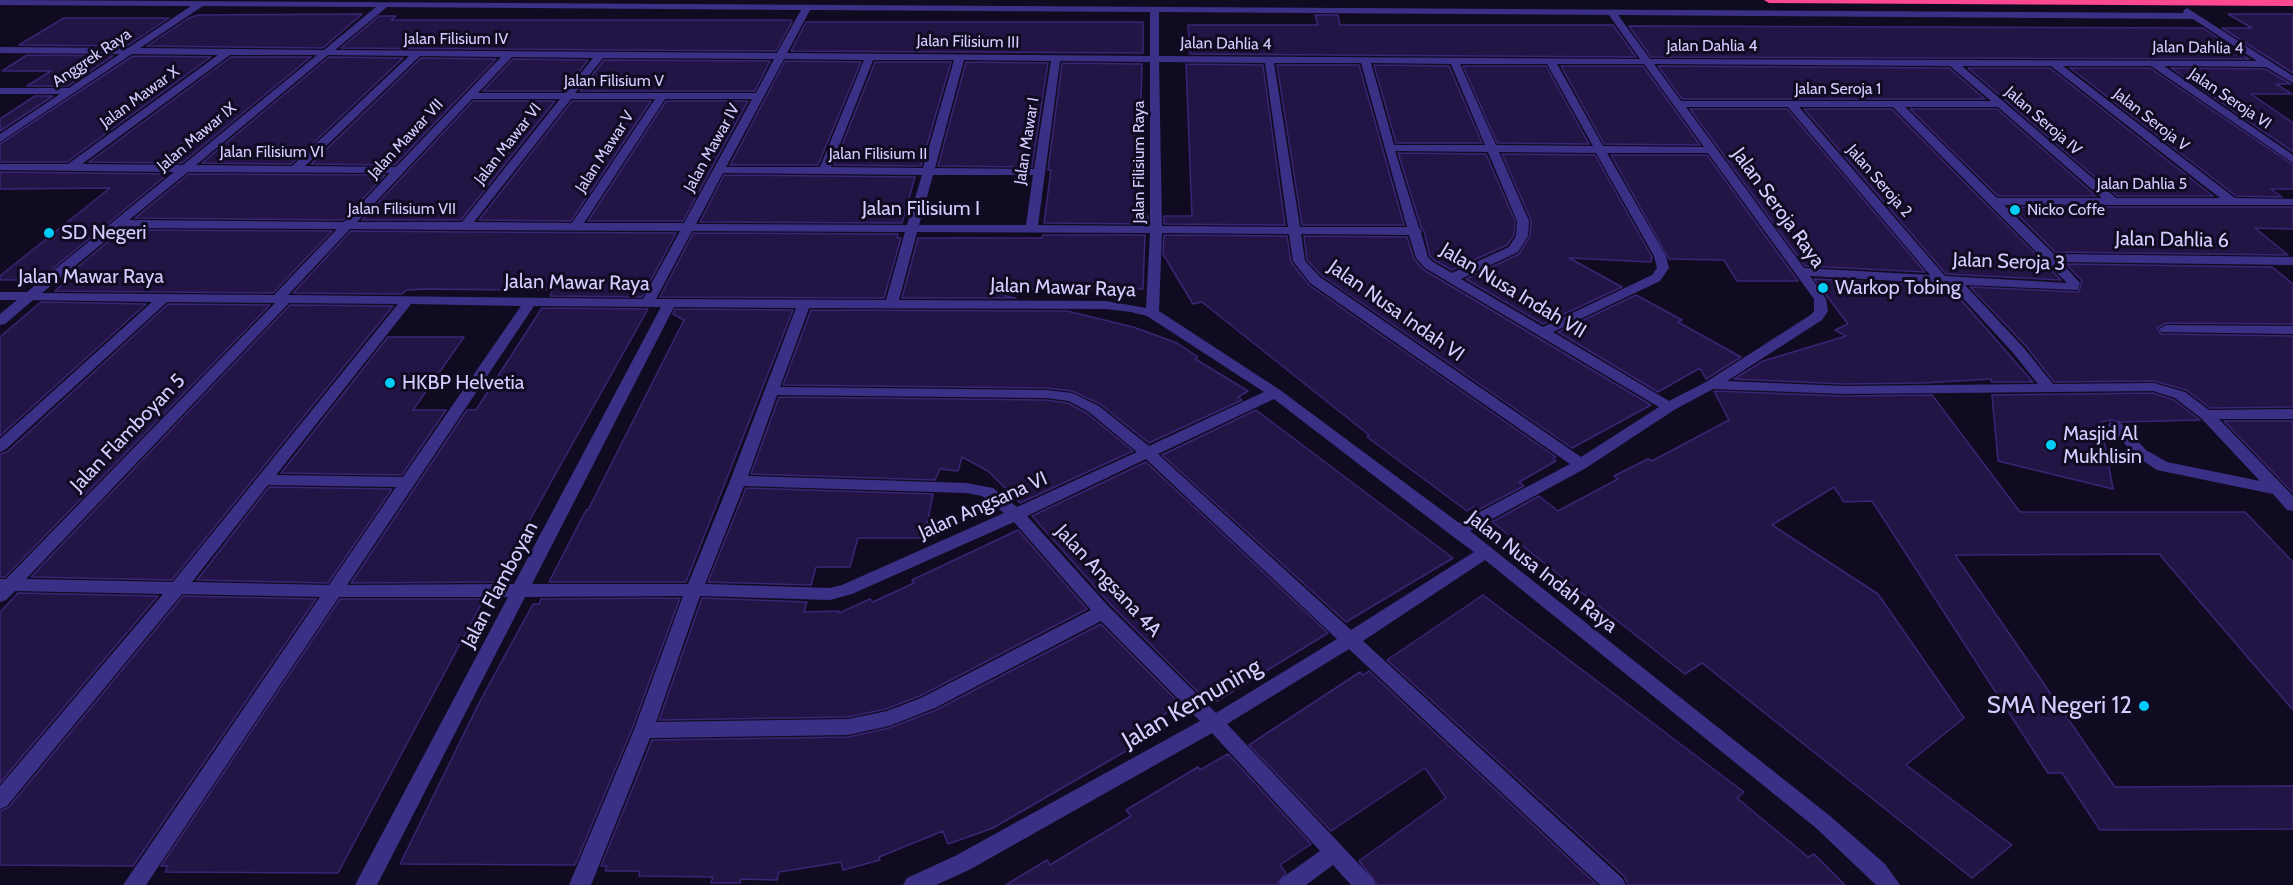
<!DOCTYPE html>
<style>
body{margin:0}
canvas{display:block;background:#110b22}
</style>
<canvas width="2293" height="885"></canvas>
<script>
const ctx = document.querySelector('canvas').getContext('2d');
ctx.lineJoin = 'round';
function fillPath(path, color) { ctx.fillStyle = color; ctx.fill(path, 'evenodd'); }
const poly = rows => new Path2D(rows.map(r => 'M' + r).join(''));
function trace(path, color, width, dash) { ctx.strokeStyle = color; ctx.lineWidth = width; ctx.lineCap = dash ? 'butt' : 'round'; ctx.setLineDash(dash || []); ctx.stroke(path); }
function drawText(font, color, halo, rows, align = 'center') {
  ctx.font = font + ' Cabin,sans-serif'; ctx.lineWidth = 6; ctx.setLineDash([]); ctx.textBaseline = 'middle'; ctx.strokeStyle = halo; ctx.fillStyle = color; for (const [text, x, y, turn = 0] of rows) {
    ctx.save(); ctx.translate(x, y); ctx.rotate((+turn || 0) * Math.PI / 180); ctx.textAlign = isNaN(turn) ? turn : align; if (halo) ctx.strokeText(text, 0, 0); ctx.fillText(text, 0, 0); ctx.restore();
  }
}
const building = poly([
 [362,14,323,48,147,46,189,18,198,15,362,14],
 [2228,14,2293,14,2293,73,2222,28,2252,28,2228,14],
 [1315,15,1338,15,1340,25,1613,25,1636,57,1190,54,1188,25,1318,25,1315,15],
 [379,16,396,16,391,20,791,20,792,22,776,51,341,48,379,16],
 [64,18,169,18,127,46,19,45,64,18],
 [806,22,1143,22,1143,53,791,51,806,22],
 [1629,26,2203,28,2249,59,1651,57,1629,26],
 [27,55,113,56,68,86,27,86,51,71,2,71,27,55],
 [133,56,211,57,67,162,0,162,0,144,133,56],
 [231,57,311,57,182,163,89,162,231,57],
 [329,57,403,58,291,164,202,163,329,57],
 [421,58,496,59,395,165,311,164,421,58],
 [513,59,588,60,564,91,483,91,513,59],
 [604,60,770,61,755,91,580,91,604,60],
 [785,61,861,62,818,165,730,165,785,61],
 [875,62,951,62,921,166,834,165,875,62],
 [966,62,1048,63,1032,167,938,166,966,62],
 [1062,63,1142,64,1138,216,1148,216,1148,224,1044,223,1051,170,1048,170,1062,63],
 [1186,64,1263,65,1285,225,1164,224,1164,216,1192,216,1186,64],
 [1277,65,1359,65,1404,225,1302,225,1277,65],
 [1374,65,1449,66,1482,143,1396,143,1374,65],
 [1463,66,1546,66,1589,144,1497,143,1463,66],
 [1561,66,1643,66,1700,145,1604,144,1561,66],
 [1658,66,1949,68,1985,99,1682,99,1658,66],
 [1968,68,2050,68,2213,196,2117,196,1968,68],
 [2070,68,2150,68,2293,165,2293,189,2271,189,2282,197,2236,196,2070,68],
 [2171,68,2265,69,2291,84,2276,84,2292,94,2251,94,2293,123,2293,152,2171,68],
 [35,96,53,96,0,131,0,119,35,96],
 [473,101,555,101,461,220,362,220,473,101],
 [572,101,651,101,571,221,479,220,572,101],
 [666,101,748,101,683,221,588,221,666,101],
 [1690,109,1787,109,1925,272,1805,266,1690,109],
 [1804,109,1892,109,2061,280,1946,274,1804,109],
 [1910,109,1997,109,2096,196,1998,196,1910,109],
 [1398,153,1486,154,1515,221,1514,235,1507,245,1452,270,1434,260,1430,256,1424,231,1421,227,1398,153],
 [1502,154,1595,155,1652,257,1651,262,1569,258,1622,287,1543,324,1466,279,1519,254,1530,236,1531,220,1502,154],
 [1611,155,1707,155,1798,281,1737,281,1724,260,1669,259,1611,155],
 [0,172,168,174,39,280,0,280,0,276,110,188,0,189,0,172],
 [189,174,385,175,343,220,135,218,189,174],
 [724,175,824,176,915,177,902,223,700,222,724,175],
 [2010,207,2293,207,2293,229,2255,228,2288,255,2055,252,2010,207],
 [122,230,332,231,273,293,55,291,67,280,62,280,122,230],
 [351,231,465,232,676,233,642,297,550,296,553,290,526,290,424,289,406,290,402,294,293,293,351,231],
 [693,233,898,234,897,238,901,238,884,298,660,297,693,233],
 [1043,235,1145,235,1143,289,1006,289,1005,296,1016,298,902,298,918,238,1042,238,1043,235],
 [1164,235,1287,236,1291,262,1309,285,1556,457,1553,459,1556,461,1519,482,1524,486,1478,510,1473,507,1467,511,1367,437,1369,435,1202,302,1193,304,1163,254,1164,235],
 [1304,236,1407,237,1414,259,1424,270,1651,405,1572,448,1321,275,1307,260,1304,236],
 [2066,264,2272,267,2293,284,2293,324,2166,323,2157,328,2161,334,2293,336,2293,407,2210,408,2186,390,2154,381,2054,382,2026,346,1970,287,2079,292,2082,281,2066,264],
 [1814,279,1949,286,2033,382,1991,382,1991,379,1923,383,1844,384,1734,379,1763,361,1846,336,1835,330,1848,324,1814,279],
 [1636,295,1682,320,1678,322,1741,357,1706,379,1700,368,1658,392,1558,332,1636,295],
 [41,302,146,304,0,436,0,337,41,302],
 [168,304,270,305,5,577,0,577,0,454,7,452,168,304],
 [290,305,393,306,172,580,31,577,290,305],
 [542,308,648,309,495,582,351,583,467,410,476,410,542,308],
 [675,309,793,310,686,582,549,582,586,510,588,510,684,320,673,314,675,309],
 [811,310,1067,311,1133,327,1177,343,1198,357,1195,359,1248,391,1238,397,1242,400,1149,443,1100,404,1072,391,1046,388,783,385,811,310],
 [388,337,464,337,413,410,446,410,402,475,281,473,388,337],
 [1714,391,1844,396,1932,395,2020,512,2245,512,2293,562,2293,710,2159,554,1955,555,2115,787,2293,786,2293,829,2100,830,2062,773,2048,773,1872,501,1844,502,1834,487,1772,525,1878,594,1964,718,1906,765,2012,845,1972,878,1702,663,1685,674,1492,522,1539,496,1558,511,1618,479,1614,476,1648,459,1652,461,1729,420,1714,391],
 [2153,393,2174,400,2200,420,2123,422,2110,420,2101,422,2113,489,1998,461,1992,395,2153,393],
 [779,397,1046,400,1068,403,1088,414,1133,451,1020,503,988,471,962,457,958,471,940,469,935,480,751,474,779,397],
 [1256,410,1370,496,1453,558,1346,622,1162,455,1256,410],
 [2224,421,2293,421,2293,493,2224,421],
 [1146,462,1328,633,1217,701,1207,691,1200,694,1111,605,1032,516,1146,462],
 [269,487,392,489,328,583,197,580,269,487],
 [746,488,933,494,924,538,858,538,850,567,816,567,811,585,708,582,746,488],
 [1018,530,1087,609,920,696,886,709,848,717,659,720,702,598,807,602,804,612,839,611,839,613,870,599,873,602,914,583,912,580,1018,530],
 [18,593,158,596,0,783,0,612,18,593],
 [1483,595,1744,792,1737,798,1808,857,1814,854,1845,885,1628,885,1624,876,1387,660,1483,595],
 [183,596,316,599,133,866,0,865,0,811,9,807,183,596],
 [680,598,632,729,575,865,400,864,479,703,533,604,539,604,541,599,680,598],
 [340,599,484,599,338,873,165,872,168,866,161,866,340,599],
 [1101,624,1181,705,1161,716,1169,726,993,828,948,844,943,831,879,857,880,860,843,870,841,862,779,872,777,880,741,879,740,883,711,883,713,877,639,876,640,871,605,871,607,866,601,866,652,740,848,737,889,728,936,710,1101,624],
 [1369,671,1597,885,1378,885,1359,861,1446,798,1425,768,1331,831,1249,745,1360,672,1363,675,1369,671],
 [1228,754,1311,844,1280,865,1286,873,1276,885,1006,885,1047,860,1050,865,1131,816,1126,810,1198,767,1200,770,1228,754]
]);
const minor = poly([
 [0,0,2184,13,2183,11,2187,8,2293,76,2293,83,2266,67,2164,66,2293,155,2293,163,2151,66,2063,66,2235,198,2293,199,2293,205,2004,205,2054,254,2293,257,2293,265,2061,262,2080,283,2078,290,1965,285,2024,348,2053,384,2154,383,2185,392,2209,410,2293,409,2293,419,2219,419,2293,496,2293,511,2287,510,2273,494,2157,470,2136,456,2110,428,2108,425,2110,422,2120,422,2146,450,2167,462,2260,481,2201,418,2175,398,2153,391,1844,394,1713,389,1674,410,1586,468,1470,531,1830,816,1885,864,1900,885,1876,885,1816,828,1485,560,1363,641,1622,878,1626,885,1600,885,1349,649,1227,724,1372,878,1376,885,1351,885,1333,865,1306,885,1278,885,1282,878,1320,851,1212,733,969,870,936,885,903,885,907,878,955,856,1200,721,1101,621,935,708,889,726,848,735,650,738,591,885,569,885,634,730,683,596,525,597,377,885,355,885,508,597,339,597,146,885,123,885,320,597,182,594,7,806,0,809,0,786,163,594,15,591,6,600,0,602,0,579,6,579,275,303,167,302,5,450,0,452,0,439,152,302,33,300,5,324,0,325,0,314,17,300,0,300,0,292,27,292,174,172,0,170,0,164,68,164,218,55,132,54,0,142,0,134,60,94,0,94,0,88,69,88,120,54,0,53,0,47,128,48,191,6,0,5,0,0],
 [203,6,376,7,324,50,140,48,203,6],
 [387,7,801,10,777,53,335,50,387,7],
 [810,10,1150,12,1150,56,787,53,810,10],
 [1159,12,1609,15,1640,59,1159,56,1159,12],
 [1618,15,2193,19,2257,61,1650,59,1618,15],
 [230,55,317,55,183,165,82,164,230,55],
 [328,55,409,56,292,166,196,165,328,55],
 [420,56,501,57,396,167,305,166,420,56],
 [512,57,593,58,565,93,478,93,512,57],
 [603,58,774,59,756,93,575,93,603,58],
 [784,59,864,60,820,167,726,167,784,59],
 [873,60,954,60,923,168,831,167,873,60],
 [964,60,1051,61,1034,169,935,168,964,60],
 [1060,61,1150,62,1150,226,1038,225,1060,61],
 [1159,62,1265,63,1288,227,1162,226,1159,62],
 [1274,63,1361,63,1407,227,1300,227,1274,63],
 [1371,63,1451,64,1485,145,1394,145,1371,63],
 [1460,64,1547,64,1593,146,1496,145,1460,64],
 [1557,64,1644,64,1704,147,1603,146,1557,64],
 [1654,64,1950,66,1991,101,1681,101,1654,64],
 [1962,66,2051,66,2220,198,2116,198,1962,66],
 [472,99,560,99,462,222,357,222,472,99],
 [571,99,655,99,572,223,474,222,571,99],
 [665,99,752,99,684,223,584,223,665,99],
 [1686,107,1788,107,1930,275,1804,268,1686,107],
 [1799,107,1893,107,2067,283,1945,276,1799,107],
 [1905,107,1998,107,2102,198,1997,198,1905,107],
 [1395,151,1488,152,1517,221,1516,236,1509,247,1452,273,1433,262,1428,257,1421,233,1422,231,1419,228,1395,151],
 [1499,152,1596,153,1654,256,1657,268,1652,275,1543,327,1461,279,1518,252,1528,236,1529,221,1499,152],
 [1607,153,1708,153,1814,299,1814,311,1812,314,1706,382,1669,401,1553,332,1660,281,1669,268,1666,256,1607,153],
 [188,172,390,173,344,222,129,220,188,172],
 [723,173,824,174,922,175,907,225,696,224,723,173],
 [933,175,1033,175,1026,225,919,225,933,175],
 [121,228,337,229,274,295,42,293,121,228],
 [350,229,465,230,680,231,643,299,288,295,350,229],
 [692,231,905,232,886,300,656,299,692,231],
 [917,232,1150,233,1146,308,1106,301,899,300,917,232],
 [1162,233,1289,234,1293,261,1310,283,1570,464,1459,523,1280,390,1159,311,1162,233],
 [1301,234,1409,235,1416,258,1425,268,1659,407,1581,457,1320,277,1305,261,1301,234],
 [1810,276,1950,284,2014,354,2038,384,1844,386,1727,381,1822,320,1828,311,1826,299,1810,276],
 [289,303,398,304,173,582,26,579,289,303],
 [411,304,521,306,403,477,276,475,411,304],
 [534,306,661,307,514,584,347,585,534,306],
 [674,307,796,308,730,481,688,584,532,584,674,307],
 [809,308,1106,309,1131,312,1147,316,1264,392,1149,446,1099,406,1072,393,1046,390,780,387,809,308],
 [777,395,1046,398,1069,401,1089,412,1137,452,1017,507,993,488,966,483,748,476,777,395],
 [1274,399,1451,535,1474,552,1351,630,1158,454,1274,399],
 [1146,459,1337,639,1216,713,1109,607,1027,516,1146,459],
 [268,485,396,487,329,585,192,582,268,485],
 [744,486,966,493,982,496,1004,513,842,585,830,588,705,584,744,486],
 [1014,522,1091,610,921,698,887,711,848,719,656,722,700,596,830,600,852,594,1014,522],
 [2166,325,2293,326,2293,334,2161,332,2159,329,2166,325]
]);
const highway = poly([
 [1764,0,2293,0,2293,6,1769,3,1764,0]
]);
const markers = [
 [2015,210,6,"#00ccf7"],
 [49,233,6,"#00ccf7"],
 [1823,288,6,"#00ccf7"],
 [390,383,6,"#00ccf7"],
 [2051,445,6,"#00ccf7"],
 [2144,706,6,"#00ccf7"]
];
const farStreetnames = [
 ["Jalan Filisium IV",456,39],
 ["Jalan Filisium III",968,42,1],
 ["Jalan Dahlia 4",1226,44,1],
 ["Jalan Dahlia 4",1712,46],
 ["Jalan Dahlia 4",2198,48,1],
 ["Anggrek Raya",92,58,-34],
 ["Jalan Filisium V",614,81],
 ["Jalan Seroja 1",1838,89],
 ["Jalan Mawar X",140,97,-36],
 ["Jalan Seroja VI",2230,99,34],
 ["Jalan Seroja V",2151,120,38],
 ["Jalan Seroja IV",2043,121,41],
 ["Jalan Mawar IX",197,137,-40],
 ["Jalan Mawar VII",406,139,-47],
 ["Jalan Mawar I",1027,141,-81],
 ["Jalan Mawar VI",508,144,-52],
 ["Jalan Mawar IV",712,148,-61],
 ["Jalan Filisium VI",272,152],
 ["Jalan Mawar V",605,152,-57],
 ["Jalan Filisium II",878,154],
 ["Jalan Filisium Raya",1139,162,-90],
 ["Jalan Seroja 2",1879,181,49],
 ["Jalan Dahlia 5",2142,184],
 ["Jalan Filisium VII",402,209]
];
const farPoinames = [
 ["Nicko Coffe",2027,210]
];
const streetNames = [
 ["Jalan Seroja Raya",1778,208,54],
 ["Jalan Filisium I",921,209],
 ["Jalan Dahlia 6",2172,240,1],
 ["Jalan Seroja 3",2009,262,2],
 ["Jalan Mawar Raya",91,277],
 ["Jalan Mawar Raya",577,283,1],
 ["Jalan Mawar Raya",1063,288,2],
 ["Jalan Nusa Indah VII",1513,291,31],
 ["Jalan Nusa Indah VI",1396,311,35],
 ["Jalan Flamboyan 5",128,433,-46],
 ["Jalan Angsana VI",983,506,-24],
 ["Jalan Nusa Indah Raya",1542,572,38],
 ["Jalan Angsana 4A",1108,581,47],
 ["Jalan Flamboyan",500,585,-62]
];
const poiNames = [
 ["SD Negeri",61,233],
 ["Warkop Tobing",1835,288],
 ["HKBP Helvetia",402,383],
 ["Masjid Al",2063,434],
 ["Mukhlisin",2063,457]
];
const nearStreetnames = [
 ["Jalan Kemuning",1192,704,-30]
];
const nearPoinames = [
 ["SMA Negeri 12",2132,706]
];
fillPath(building, '#221545');
trace(building, '#3a2474', 1.5);
fillPath(minor, '#3a3186');
fillPath(highway, '#ff4792');
for (const [x, y, r, color] of markers) { const dot = new Path2D(); dot.arc(x, y, r, 0, 2 * Math.PI); ctx.fillStyle = color; ctx.fill(dot); trace(dot, '#110b22', 2); }
drawText('16px', '#d5ccff', '#110b22', farStreetnames);
drawText('16px', '#d5ccff', '#110b22', farPoinames, 'left');
drawText('20px', '#d5ccff', '#110b22', streetNames);
drawText('20px', '#d5ccff', '#110b22', poiNames, 'left');
drawText('24px', '#d5ccff', '#110b22', nearStreetnames);
drawText('24px', '#d5ccff', '#110b22', nearPoinames, 'right');
</script>
